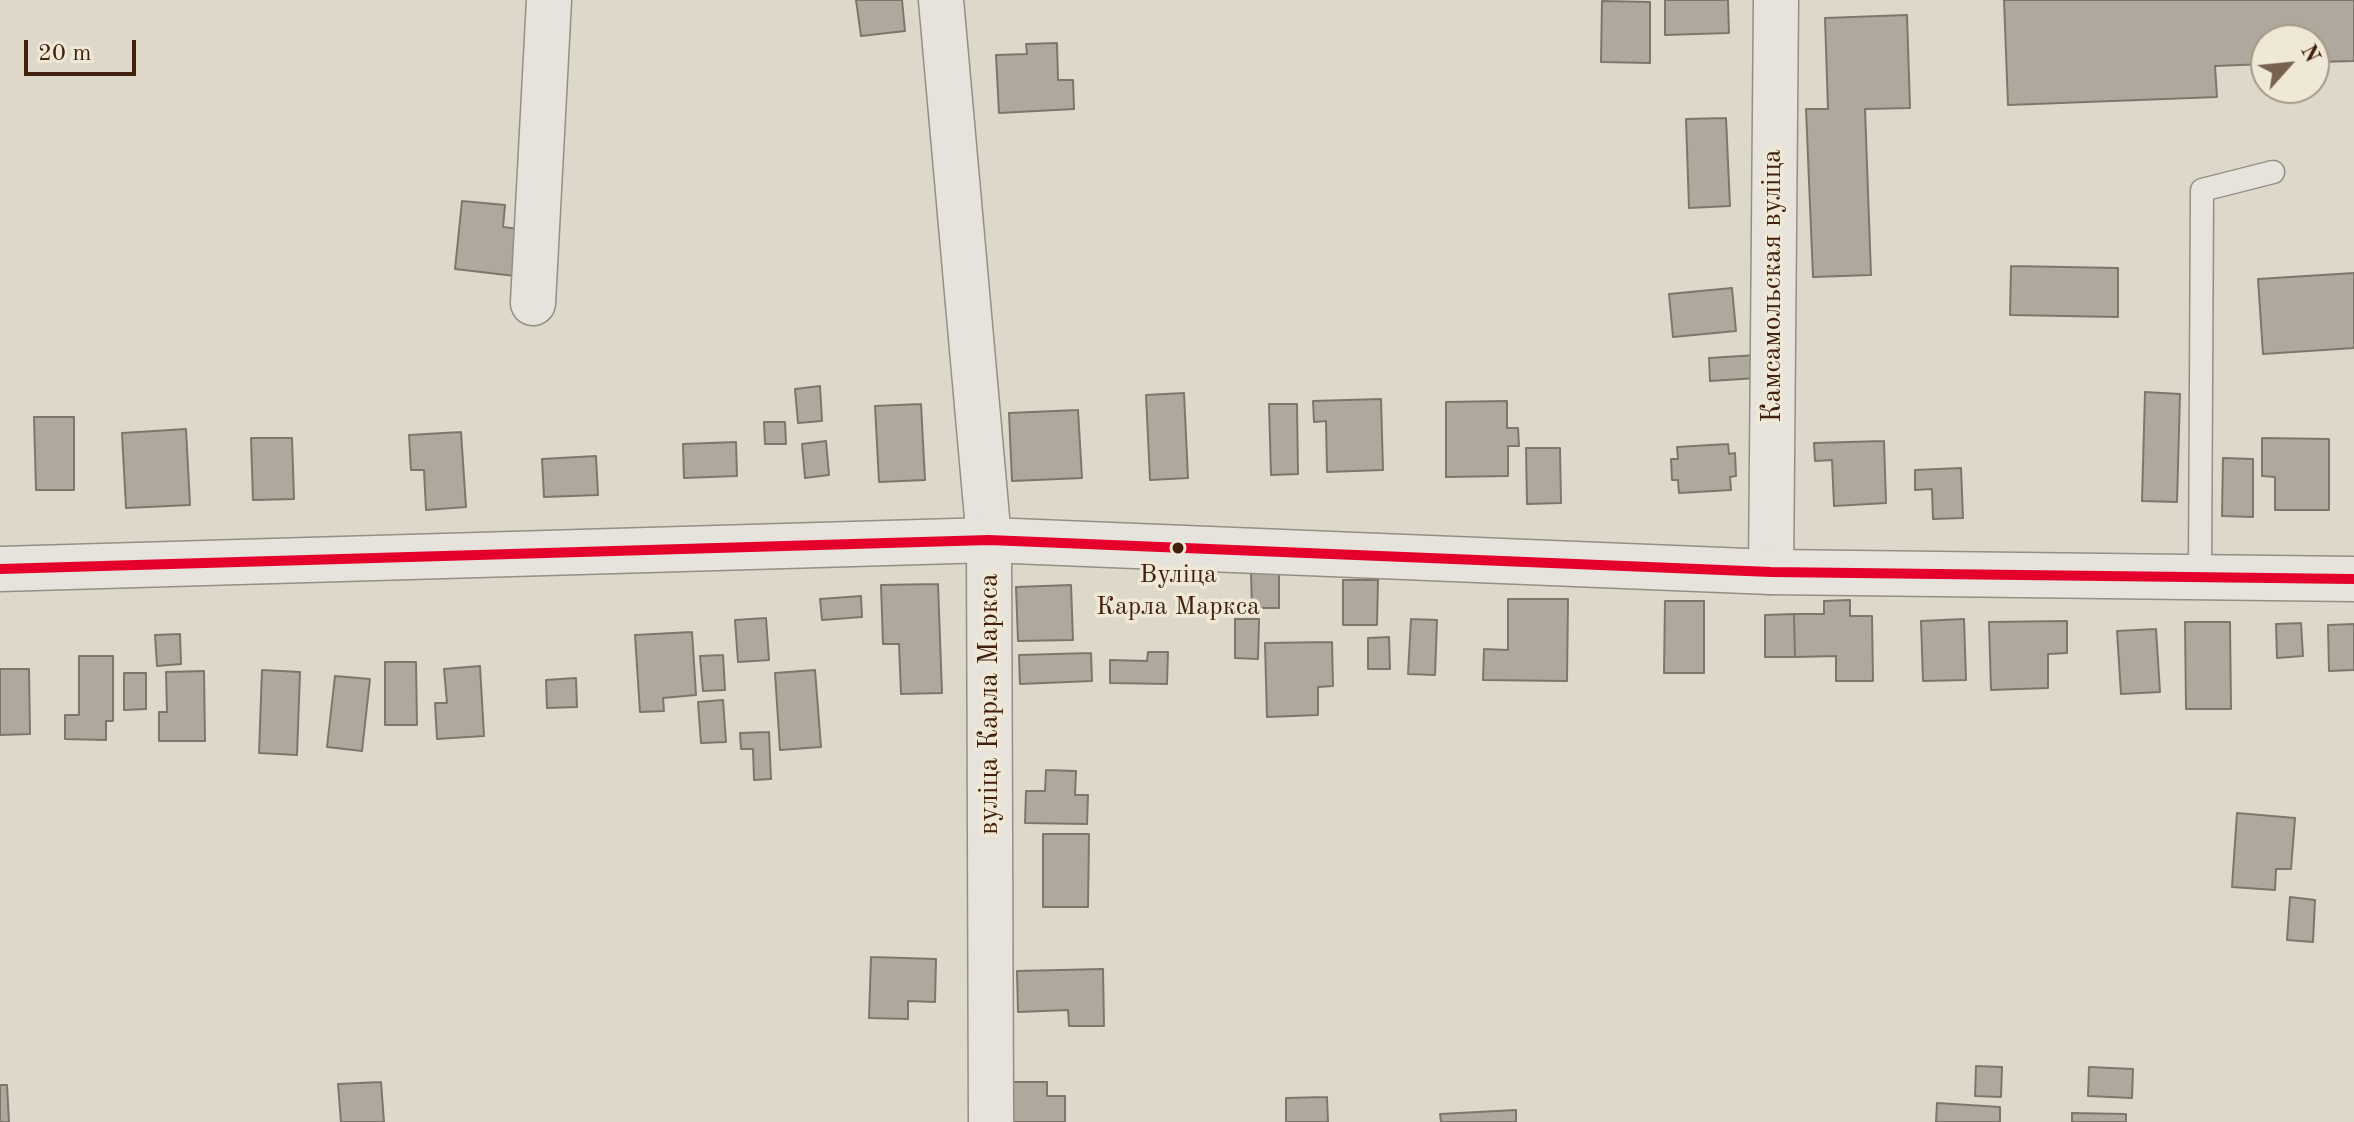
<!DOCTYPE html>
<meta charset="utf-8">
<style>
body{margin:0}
#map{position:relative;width:2354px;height:1122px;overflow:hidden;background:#ded8ca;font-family:"Old Standard TT",serif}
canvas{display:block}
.north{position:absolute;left:2250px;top:24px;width:80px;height:80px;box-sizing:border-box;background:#efe8d7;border:2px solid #a99886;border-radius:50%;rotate:63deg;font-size:22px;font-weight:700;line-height:32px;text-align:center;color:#41210d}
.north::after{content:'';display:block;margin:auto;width:28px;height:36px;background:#78614f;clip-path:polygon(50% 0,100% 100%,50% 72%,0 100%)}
.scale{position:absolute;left:24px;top:40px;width:112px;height:36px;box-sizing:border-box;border:4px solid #41210d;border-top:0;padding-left:10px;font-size:24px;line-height:28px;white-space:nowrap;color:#41210d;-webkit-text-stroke:6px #efe8d7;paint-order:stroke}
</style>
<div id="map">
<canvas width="2354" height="1122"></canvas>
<div class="north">N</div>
<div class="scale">20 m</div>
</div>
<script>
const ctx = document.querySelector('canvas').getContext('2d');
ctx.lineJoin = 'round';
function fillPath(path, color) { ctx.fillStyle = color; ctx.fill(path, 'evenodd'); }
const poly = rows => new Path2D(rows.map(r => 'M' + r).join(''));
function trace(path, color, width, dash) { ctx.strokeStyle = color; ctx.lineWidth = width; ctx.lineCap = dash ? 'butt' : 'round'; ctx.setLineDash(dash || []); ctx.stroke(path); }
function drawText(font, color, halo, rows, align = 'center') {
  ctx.font = font + ' "Old Standard TT",serif'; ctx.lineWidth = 7; ctx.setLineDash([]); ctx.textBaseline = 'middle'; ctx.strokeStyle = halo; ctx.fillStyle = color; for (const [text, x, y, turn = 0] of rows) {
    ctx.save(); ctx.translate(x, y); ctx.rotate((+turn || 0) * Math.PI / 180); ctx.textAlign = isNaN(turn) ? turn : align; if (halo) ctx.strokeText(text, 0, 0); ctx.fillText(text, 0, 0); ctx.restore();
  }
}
const building = poly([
 [856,0,902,0,905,31,861,36,856,0],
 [1665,0,1728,0,1729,33,1665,35,1665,0],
 [2004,0,2354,0,2354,61,2314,62,2314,40,2266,40,2266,64,2215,66,2217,97,2008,105,2004,0],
 [1602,1,1650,2,1650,63,1601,62,1602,1],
 [1907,15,1910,108,1865,109,1871,275,1813,277,1806,109,1828,109,1825,18,1907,15],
 [1057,43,1058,80,1073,80,1074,109,999,113,996,55,1027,54,1026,44,1057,43],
 [1726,118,1730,206,1689,208,1686,119,1726,118],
 [462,201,505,205,503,227,519,229,515,276,455,269,462,201],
 [2011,266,2118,268,2118,317,2010,315,2011,266],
 [2354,273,2354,348,2263,354,2258,279,2354,273],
 [1732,288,1736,331,1673,337,1669,294,1732,288],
 [1757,355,1758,378,1710,381,1709,358,1757,355],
 [820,386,822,421,798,423,795,389,820,386],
 [2145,392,2180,394,2177,502,2142,501,2145,392],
 [1184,393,1188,478,1150,480,1146,395,1184,393],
 [1381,399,1383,470,1327,472,1326,421,1314,422,1313,401,1381,399],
 [1507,401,1507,428,1518,428,1519,446,1508,446,1508,476,1446,477,1446,402,1507,401],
 [921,404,925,480,879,482,875,406,921,404],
 [1269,404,1297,404,1298,474,1271,475,1269,404],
 [1078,410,1082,478,1012,481,1009,413,1078,410],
 [34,417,74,417,74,490,36,490,34,417],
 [764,422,785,422,786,444,765,444,764,422],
 [186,429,190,505,126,508,122,433,186,429],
 [461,432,466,507,426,510,424,470,411,470,409,435,461,432],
 [251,438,292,438,294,499,253,500,251,438],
 [2262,438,2329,439,2329,510,2275,510,2275,477,2262,476,2262,438],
 [826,441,829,475,805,478,802,444,826,441],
 [1884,441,1886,503,1834,506,1832,460,1815,461,1814,443,1884,441],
 [736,442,737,476,684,478,683,444,736,442],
 [1728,444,1729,454,1735,453,1736,476,1730,477,1731,490,1679,493,1678,480,1672,480,1671,459,1678,459,1677,447,1728,444],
 [1526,448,1560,448,1561,503,1527,504,1526,448],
 [596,456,598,495,544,497,542,459,596,456],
 [2223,458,2253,459,2253,517,2222,516,2223,458],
 [1961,468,1963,518,1933,519,1932,489,1915,490,1915,470,1961,468],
 [1279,572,1279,608,1252,608,1251,573,1279,572],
 [1343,580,1378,580,1377,625,1343,625,1343,580],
 [938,584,942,693,901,694,899,644,883,644,881,585,938,584],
 [1071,585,1073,640,1018,641,1016,587,1071,585],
 [861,596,862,617,822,620,820,599,861,596],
 [1508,599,1568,599,1567,681,1483,680,1484,649,1508,650,1508,599],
 [1850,600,1850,616,1872,616,1873,681,1836,681,1836,656,1795,657,1794,614,1824,614,1824,601,1850,600],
 [1665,601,1704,601,1704,673,1664,673,1665,601],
 [1794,614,1795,657,1765,657,1765,615,1794,614],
 [766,618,769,660,738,662,735,620,766,618],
 [1235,619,1259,619,1258,659,1235,658,1235,619],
 [1411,619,1437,620,1435,675,1408,674,1411,619],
 [1964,619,1966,680,1923,681,1921,621,1964,619],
 [2067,621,2067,653,2048,654,2048,688,1991,690,1989,622,2067,621],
 [2185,622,2230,622,2231,709,2186,709,2185,622],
 [2301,623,2303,656,2277,658,2276,624,2301,623],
 [2354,624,2354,670,2329,671,2328,625,2354,624],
 [2156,629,2160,692,2121,694,2117,631,2156,629],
 [692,632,696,695,663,698,664,711,640,712,635,635,692,632],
 [180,634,181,664,157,666,155,635,180,634],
 [1389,637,1390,669,1368,669,1368,638,1389,637],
 [1332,642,1333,686,1318,687,1318,715,1267,717,1265,643,1332,642],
 [1148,652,1168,652,1167,684,1110,683,1110,660,1147,661,1148,652],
 [1091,653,1092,681,1020,684,1019,655,1091,653],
 [723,655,725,690,703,691,700,656,723,655],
 [79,656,113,656,113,721,106,721,106,740,65,739,65,715,79,715,79,656],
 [385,662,416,662,417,725,385,725,385,662],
 [480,666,484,736,437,739,435,703,447,703,444,669,480,666],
 [0,669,29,669,30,734,0,735,0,669],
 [262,670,300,672,297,755,259,753,262,670],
 [815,670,821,747,780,750,775,673,815,670],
 [204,671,205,741,159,741,159,712,167,712,166,672,204,671],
 [124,673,146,673,146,709,124,710,124,673],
 [335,676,370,679,362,751,327,747,335,676],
 [576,678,577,707,547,708,546,680,576,678],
 [723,700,726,742,701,743,698,702,723,700],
 [769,732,771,779,754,780,753,749,741,749,740,733,769,732],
 [1046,770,1076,771,1075,795,1088,795,1087,824,1025,823,1026,791,1045,791,1046,770],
 [2237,813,2295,818,2291,869,2276,869,2275,890,2232,887,2237,813],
 [1043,834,1089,834,1088,907,1043,907,1043,834],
 [2290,897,2315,900,2313,942,2287,940,2290,897],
 [871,957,936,959,935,1002,908,1001,908,1019,869,1018,871,957],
 [1103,969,1104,1026,1069,1026,1068,1010,1018,1012,1017,971,1103,969],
 [1976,1066,2002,1067,2001,1097,1975,1096,1976,1066],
 [2089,1067,2133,1069,2132,1098,2088,1096,2089,1067],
 [381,1082,384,1122,341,1122,338,1084,381,1082],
 [1007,1082,1047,1082,1047,1096,1065,1096,1065,1122,1007,1122,1007,1082],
 [0,1085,7,1085,9,1122,0,1122,0,1085],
 [1327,1097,1328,1122,1286,1122,1286,1098,1327,1097],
 [1937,1103,2000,1107,2000,1122,1936,1122,1937,1103],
 [1516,1110,1516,1122,1441,1122,1440,1114,1516,1110],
 [2072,1113,2126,1114,2126,1122,2072,1122,2072,1113]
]);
const service = poly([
 [2200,574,2202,190,2273,172]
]);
const minor = poly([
 [941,0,989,540,991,1122],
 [533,303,549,0],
 [1771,572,1776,0]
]);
const tertiary = poly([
 [0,569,989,540,1771,572,2354,579]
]);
const bus1 = poly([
 [0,569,989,540,1771,572,2354,579]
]);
const markers = [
 [1178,548,7,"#41210d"]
];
const busNames = [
 ["Вуліца",1178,575],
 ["Карла Маркса",1178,607]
];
const streetNames = [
 ["Камсамольская вуліца",1773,286,-90],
 ["вуліца Карла Маркса",990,704,-90]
];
fillPath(building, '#afa89d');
trace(building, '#7e766b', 2);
trace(service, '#958e84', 25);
trace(minor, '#958e84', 47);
trace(tertiary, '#958e84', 47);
trace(service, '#e6e3dc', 22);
trace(minor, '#e6e3dc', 44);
trace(tertiary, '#e6e3dc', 44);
trace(bus1, '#e4002b', 10);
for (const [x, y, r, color] of markers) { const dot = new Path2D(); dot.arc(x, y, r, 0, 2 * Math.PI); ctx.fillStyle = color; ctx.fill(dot); trace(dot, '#efe8d7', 3); }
drawText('26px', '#41210d', '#efe8d7', busNames);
drawText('28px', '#41210d', '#efe8d7', streetNames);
</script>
